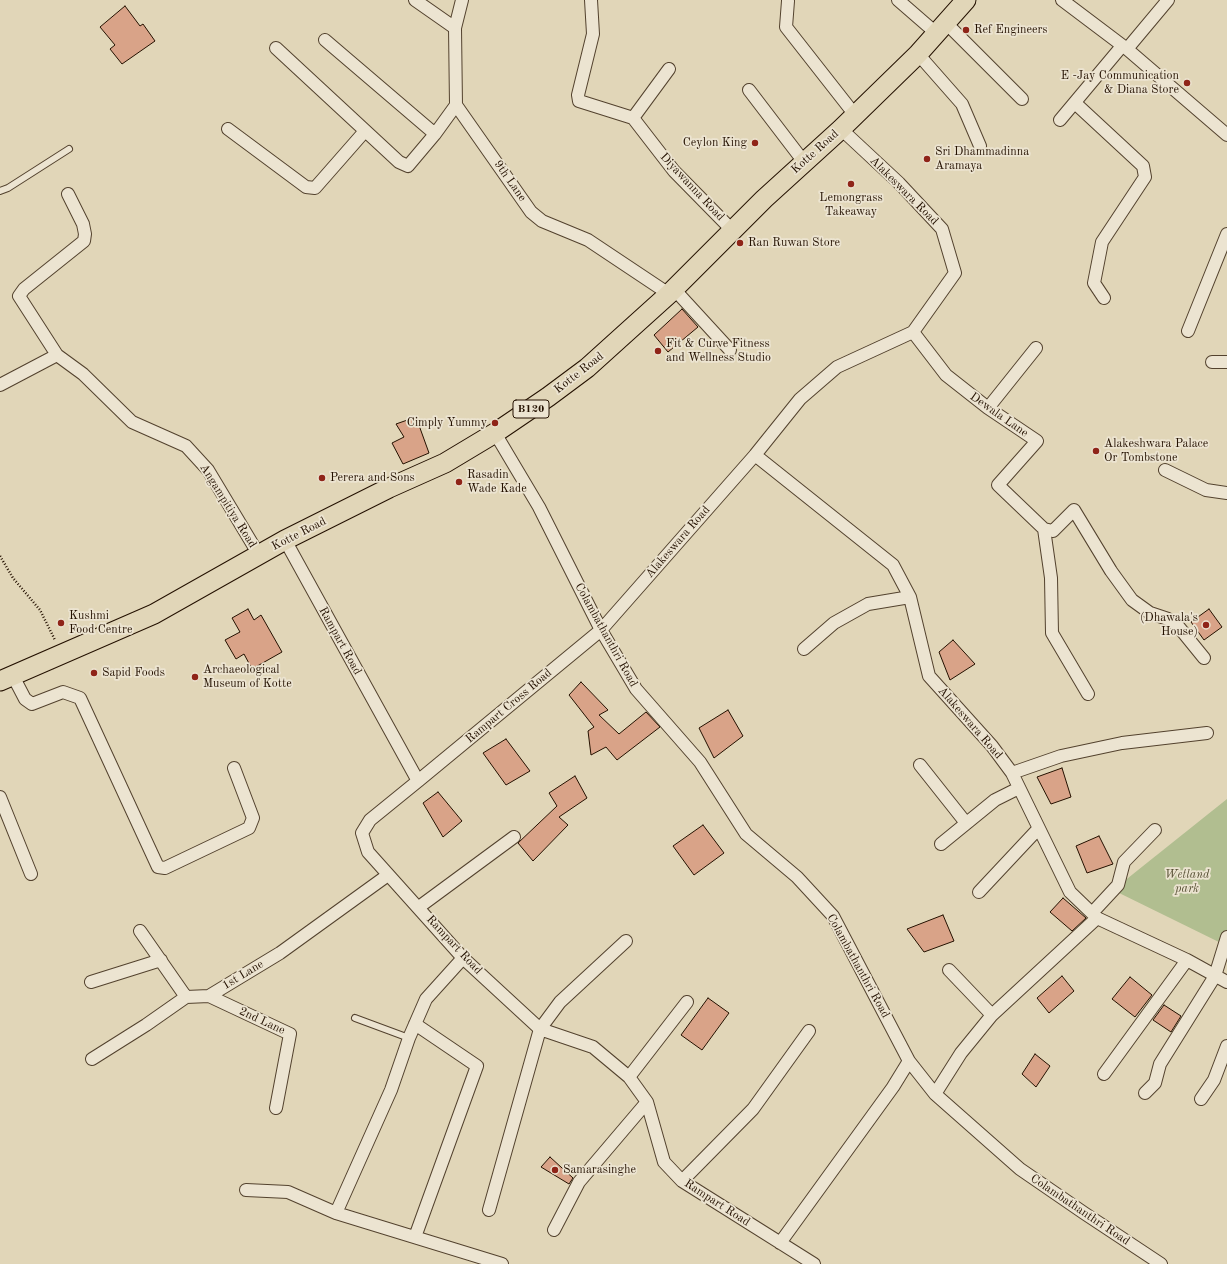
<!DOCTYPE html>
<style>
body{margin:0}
canvas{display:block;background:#e1d6b8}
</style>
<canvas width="1227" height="1264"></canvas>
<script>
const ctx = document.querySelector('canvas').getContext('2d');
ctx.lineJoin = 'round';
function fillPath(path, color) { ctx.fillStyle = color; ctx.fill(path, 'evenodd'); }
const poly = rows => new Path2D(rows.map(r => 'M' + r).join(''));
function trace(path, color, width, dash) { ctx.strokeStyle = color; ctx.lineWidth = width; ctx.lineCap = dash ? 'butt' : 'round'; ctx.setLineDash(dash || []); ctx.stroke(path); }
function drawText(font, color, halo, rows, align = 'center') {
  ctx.font = font + ' "Old Standard TT",serif'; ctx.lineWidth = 3.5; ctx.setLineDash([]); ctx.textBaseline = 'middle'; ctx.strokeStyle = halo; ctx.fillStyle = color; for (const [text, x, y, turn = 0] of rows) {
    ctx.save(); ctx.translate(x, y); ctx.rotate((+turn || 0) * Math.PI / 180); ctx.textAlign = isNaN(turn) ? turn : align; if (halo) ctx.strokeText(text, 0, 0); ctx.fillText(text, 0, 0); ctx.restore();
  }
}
const green = poly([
 [1227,799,1227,946,1113,890]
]);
const building = poly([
 [125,6,140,26,143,24,155,41,122,64,110,49,115,45,100,27,125,6],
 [682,309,698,327,668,352,654,335,682,309],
 [416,417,429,453,403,464,392,443,404,437,396,424,416,417],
 [248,609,254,620,261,615,282,652,252,669,244,654,236,659,225,640,240,632,232,618,248,609],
 [1209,609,1222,627,1204,640,1191,622,1209,609],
 [953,640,975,664,950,680,939,652,953,640],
 [581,682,608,710,599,715,619,734,646,712,660,727,617,760,606,747,591,755,588,731,594,727,569,695,581,682],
 [728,710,743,736,714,758,699,728,728,710],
 [506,739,530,771,506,785,483,753,506,739],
 [1062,768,1071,797,1051,804,1037,777,1062,768],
 [575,776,587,798,559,817,568,825,533,861,518,843,557,806,549,793,575,776],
 [438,792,462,821,443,837,423,803,438,792],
 [703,825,724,853,694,875,673,846,703,825],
 [1099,836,1113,864,1087,873,1076,846,1099,836],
 [1063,898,1086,918,1072,931,1050,912,1063,898],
 [943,915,954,941,924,952,907,929,943,915],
 [1062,976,1074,991,1049,1013,1037,998,1062,976],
 [1130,977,1152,995,1135,1017,1112,999,1130,977],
 [708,998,729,1013,702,1050,681,1035,708,998],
 [1164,1005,1181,1016,1171,1032,1153,1020,1164,1005],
 [1035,1054,1050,1066,1036,1087,1022,1074,1035,1054],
 [550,1157,573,1178,569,1184,541,1167,550,1157]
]);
const path = poly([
 [0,556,13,578,40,610,55,640]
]);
const lane = poly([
 [0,191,8,188,69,149],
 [355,1018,409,1038]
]);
const street = poly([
 [415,0,455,28],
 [462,0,455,28,456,105,531,212,542,221,588,240,669,294],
 [591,0,593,34,578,95,579,101,633,118,674,171,732,230],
 [898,0,936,33],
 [1062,0,1127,49,1227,135],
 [788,1,786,27,855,115],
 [945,22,1022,99],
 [325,40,435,134],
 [276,48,399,162,408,166,435,134,456,105],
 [1127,49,1168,0],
 [918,54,962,104,980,146],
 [749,90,804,162],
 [1075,103,1143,166,1145,177,1102,242,1094,283,1104,298],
 [633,118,669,69],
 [1060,120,1122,46],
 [228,129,306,187,315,188,365,131],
 [674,289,730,350],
 [1188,331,1227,234],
 [913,332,946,375,988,408,1037,441,998,485,1044,529,1051,578,1052,633,1088,694],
 [57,355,19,296,24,289,84,241,85,234,83,224,68,194],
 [1212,362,1227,362],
 [0,385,57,355,83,374,132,422,186,446,208,470,259,555],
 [988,408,1036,348],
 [495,433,539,507,601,630,636,689,700,762,746,834,797,877,833,916,909,1061,935,1094,1020,1169,1084,1213,1161,1264],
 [755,455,893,565,910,597,929,676,992,746,1012,773,1070,892,1097,918,1187,960,1227,982],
 [1165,470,1206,490,1227,493],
 [1044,529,1053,531,1074,510,1111,571,1132,600,1150,613,1168,619,1178,626,1204,658],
 [285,540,418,781,370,820,362,833,368,852,463,958,540,1029,593,1047,629,1077,647,1102,664,1162,682,1181,814,1264],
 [804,649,834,623,868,604,910,597],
 [13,676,25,699,32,704,63,692,80,698,158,867,165,868,249,828,253,818,234,768],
 [920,765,966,823],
 [1012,773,1061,756,1122,743,1207,733],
 [418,781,601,630,755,455,800,399,837,367,913,332,955,273,942,229,899,183,841,129],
 [0,797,31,874],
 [941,844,995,800,1019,788],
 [979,892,1038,829],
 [419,907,514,837],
 [1092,913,1118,885,1124,862,1155,830],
 [140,931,186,997],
 [949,970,992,1015],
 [91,982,161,960],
 [209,996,290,1034,276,1108],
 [92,1059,146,1025,186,997,209,996,280,953,388,875],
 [1104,1074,1187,960],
 [629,1077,687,1002],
 [1145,1093,1155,1083,1160,1064,1215,976,1227,937],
 [935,1094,961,1053,992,1015,1097,918],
 [1201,1099,1214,1080,1227,1046],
 [682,1181,753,1109,809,1031],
 [246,1190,288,1192,336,1213,502,1264],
 [489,1210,540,1029,560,1002,626,941],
 [336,1213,391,1090,409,1038,426,999,463,958],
 [554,1230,579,1182,647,1102],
 [415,1237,477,1066,415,1024],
 [780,1243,893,1087,909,1061]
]);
const primary = poly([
 [0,681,154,614,285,540,389,488,445,463,495,433,548,397,587,368,669,294,764,199,841,129,918,54,966,0]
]);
const markers = [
 [966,30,4,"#8f2418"],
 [1187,83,4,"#8f2418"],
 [755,143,4,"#8f2418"],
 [927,159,4,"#8f2418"],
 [851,184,4,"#8f2418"],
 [740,243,4,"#8f2418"],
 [658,351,4,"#8f2418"],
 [495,423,4,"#8f2418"],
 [1096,451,4,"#8f2418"],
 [322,478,4,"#8f2418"],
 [459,482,4,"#8f2418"],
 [61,623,4,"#8f2418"],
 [1206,625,4,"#8f2418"],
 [94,673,4,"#8f2418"],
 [195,677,4,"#8f2418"],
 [555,1170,4,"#8f2418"]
];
const shields = [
 [531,409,36]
];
const shieldNames = [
 ["B120",531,409]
];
const poiNames = [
 ["Ref Engineers",974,30],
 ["E -Jay Communication",1179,76,"right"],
 ["& Diana Store",1179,90,"right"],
 ["Ceylon King",747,143,"right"],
 ["Sri Dhammadinna",935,152],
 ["Aramaya",935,166],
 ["Lemongrass",851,198,"center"],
 ["Takeaway",851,212,"center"],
 ["Ran Ruwan Store",748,243],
 ["Fit & Curve Fitness",666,344],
 ["and Wellness Studio",666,358],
 ["Cimply Yummy",487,423,"right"],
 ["Alakeshwara Palace",1104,444],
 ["Or Tombstone",1104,458],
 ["Rasadin",467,475],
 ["Wade Kade",467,489],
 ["Perera and Sons",330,478],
 ["Kushmi",69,616],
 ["Food Centre",69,630],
 ["(Dhawala's",1198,618,"right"],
 ["House)",1198,632,"right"],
 ["Archaeological",203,670],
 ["Museum of Kotte",203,684],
 ["Sapid Foods",102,673],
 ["Samarasinghe",563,1170]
];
const streetNames = [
 ["Kotte Road",815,152,-42],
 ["9th Lane",510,181,55],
 ["Diyawanna Road",692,187,47],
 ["Alakeswara Road",904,191,45],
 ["Kotte Road",579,373,-38],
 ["Dewala Lane",999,415,35],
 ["Angampitiya Road",228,506,58],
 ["Kotte Road",299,534,-27],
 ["Alakeswara Road",678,542,-49],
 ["Colambathanthri Road",606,635,61],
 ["Rampart Road",340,641,61],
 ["Rampart Cross Road",509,706,-40],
 ["Alakeswara Road",970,723,49],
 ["Rampart Road",454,945,47],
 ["Colambathanthri Road",858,966,61],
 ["1st Lane",243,975,-31],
 ["2nd Lane",262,1021,25],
 ["Rampart Road",717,1203,33],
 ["Colambathanthri Road",1080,1210,34]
];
const parkNames = [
 ["Wetland",1187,875],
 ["park",1187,889]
];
fillPath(green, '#b1be90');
fillPath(building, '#d9a388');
trace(building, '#241100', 1);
trace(lane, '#53422e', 8);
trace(street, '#53422e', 14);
trace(primary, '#241100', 21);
trace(path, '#241100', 2.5, [1, 2]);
trace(lane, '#ece4d1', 6);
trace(street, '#ece4d1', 12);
trace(primary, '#e1d6b8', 19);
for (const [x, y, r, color] of markers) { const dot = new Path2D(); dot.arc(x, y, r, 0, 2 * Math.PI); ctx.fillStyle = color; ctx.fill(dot); trace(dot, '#ece4d1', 1.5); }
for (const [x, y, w] of shields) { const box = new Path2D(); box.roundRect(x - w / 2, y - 9, w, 18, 3); ctx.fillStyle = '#ece4d1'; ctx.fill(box); trace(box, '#241100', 1); }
drawText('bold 11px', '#241100', null, shieldNames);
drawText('12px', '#241100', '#ece4d1', poiNames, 'left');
drawText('12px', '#241100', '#ece4d1', streetNames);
drawText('italic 12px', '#554e32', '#ece4d1', parkNames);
</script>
